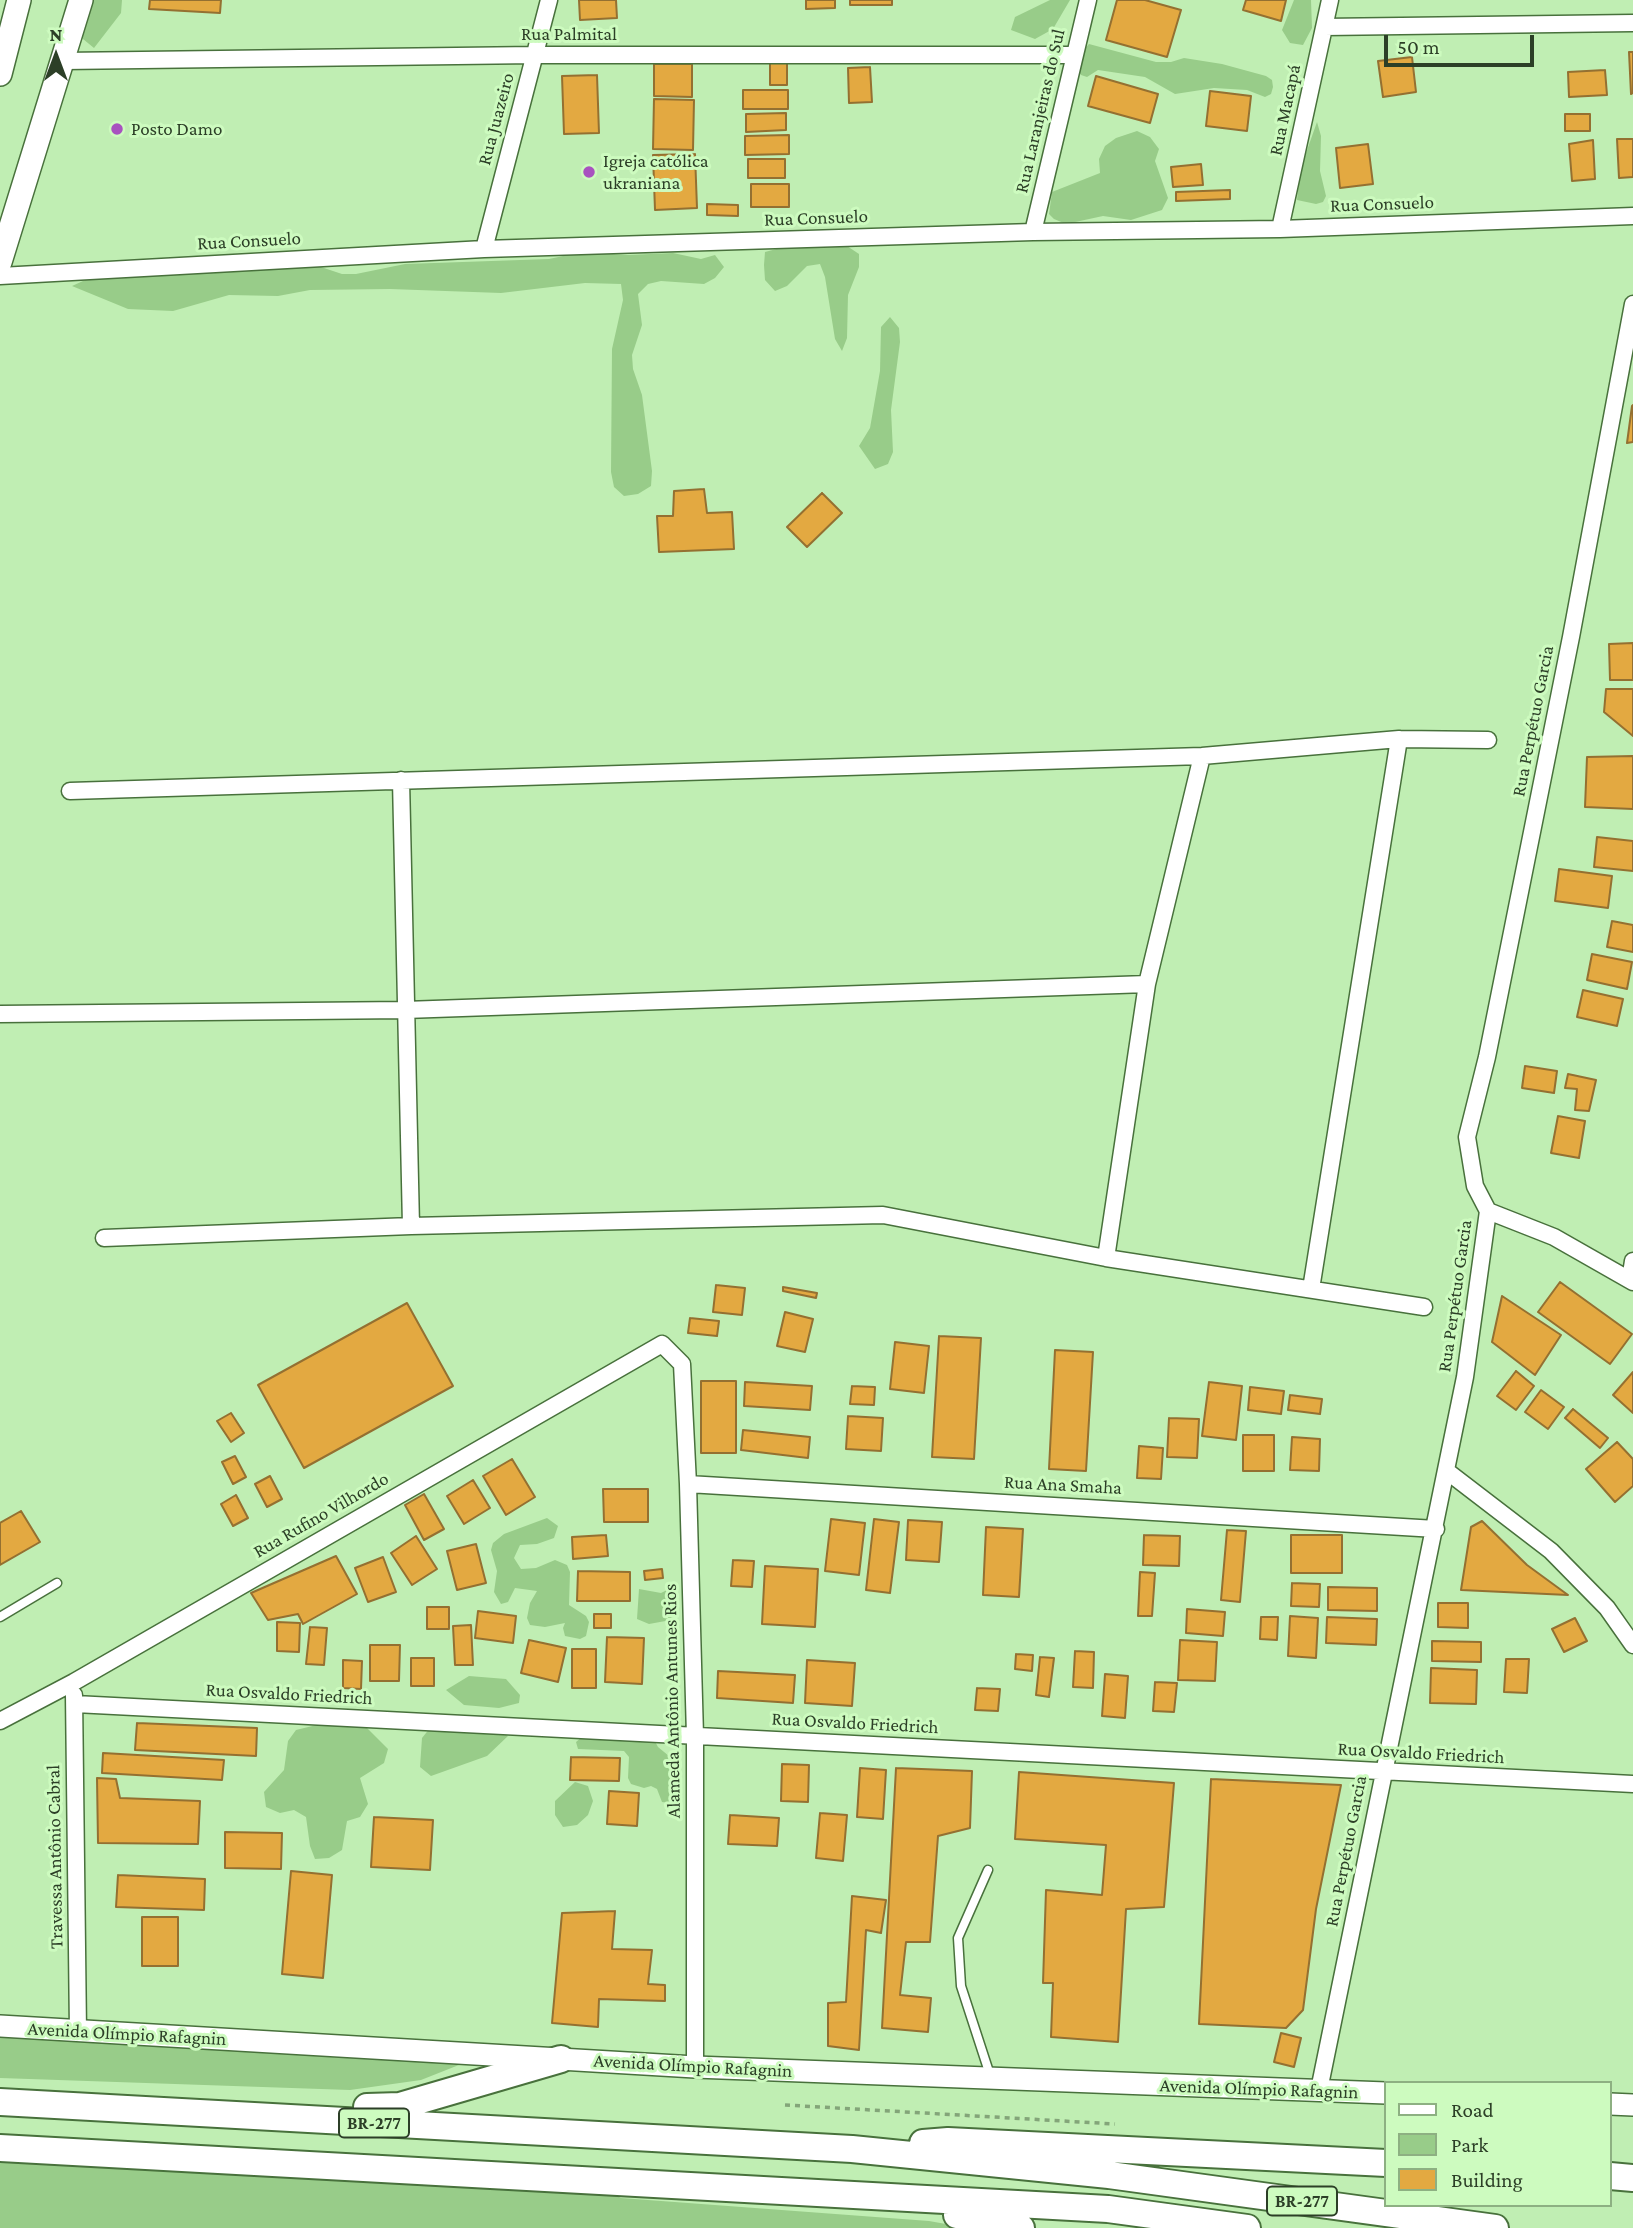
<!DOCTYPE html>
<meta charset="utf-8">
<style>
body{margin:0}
#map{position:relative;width:1633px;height:2228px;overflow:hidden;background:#c0eeb3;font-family:"Crimson Pro",serif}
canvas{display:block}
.legend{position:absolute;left:1384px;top:2081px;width:228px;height:126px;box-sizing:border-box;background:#cdfbbf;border:2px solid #8db082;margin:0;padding:9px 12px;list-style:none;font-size:21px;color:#2c3f27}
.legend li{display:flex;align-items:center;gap:14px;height:35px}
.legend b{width:35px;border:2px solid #8db082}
.north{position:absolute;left:21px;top:21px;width:70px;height:70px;-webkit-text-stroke:5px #cdfbbf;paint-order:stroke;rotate:0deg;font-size:19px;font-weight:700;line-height:28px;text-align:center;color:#2c3f27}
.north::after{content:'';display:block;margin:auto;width:24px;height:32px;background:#2c3f27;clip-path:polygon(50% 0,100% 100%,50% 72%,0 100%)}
.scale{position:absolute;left:1384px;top:35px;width:150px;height:32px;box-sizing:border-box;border:4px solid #2c3f27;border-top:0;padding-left:9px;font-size:21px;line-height:24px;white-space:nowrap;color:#2c3f27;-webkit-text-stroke:5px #cdfbbf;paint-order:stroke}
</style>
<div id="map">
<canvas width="1633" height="2228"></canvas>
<ul class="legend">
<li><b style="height:9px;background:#fff"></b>Road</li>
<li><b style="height:19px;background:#98cc89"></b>Park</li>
<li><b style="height:19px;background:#e3a941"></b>Building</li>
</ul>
<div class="north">N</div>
<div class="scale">50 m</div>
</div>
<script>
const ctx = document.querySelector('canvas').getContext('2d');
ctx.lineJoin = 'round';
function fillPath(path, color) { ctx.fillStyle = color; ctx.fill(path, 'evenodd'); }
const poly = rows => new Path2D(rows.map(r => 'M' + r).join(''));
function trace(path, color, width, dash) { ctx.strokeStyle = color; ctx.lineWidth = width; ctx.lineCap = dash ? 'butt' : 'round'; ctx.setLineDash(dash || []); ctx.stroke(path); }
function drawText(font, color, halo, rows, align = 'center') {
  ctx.font = font + ' "Crimson Pro",serif'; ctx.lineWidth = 6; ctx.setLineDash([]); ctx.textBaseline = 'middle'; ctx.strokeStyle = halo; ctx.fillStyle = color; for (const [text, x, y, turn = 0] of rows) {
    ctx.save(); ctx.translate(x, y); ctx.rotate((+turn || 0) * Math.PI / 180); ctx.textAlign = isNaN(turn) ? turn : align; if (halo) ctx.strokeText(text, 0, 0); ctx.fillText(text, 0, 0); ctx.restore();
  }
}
const green = poly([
 [86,0,122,0,121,13,94,48,83,39,78,26],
 [1050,0,1070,0,1053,29,1035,39,1011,30,1015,17],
 [1294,0,1311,0,1312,28,1303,45,1290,43,1282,30],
 [1089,44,1156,62,1171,62,1184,58,1222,64,1266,76,1272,80,1273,87,1271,94,1265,97,1247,90,1214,88,1175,94,1145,77,1098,70,1087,77,1081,75,1077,69,1084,49],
 [1317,122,1321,136,1320,171,1326,196,1323,202,1316,204,1297,200,1300,170],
 [1137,131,1150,137,1159,149,1155,161,1168,198,1162,210,1131,220,1103,216,1066,224,1054,219,1049,214,1052,192,1100,173,1099,159,1105,146,1116,138],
 [832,244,847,246,859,254,859,267,848,295,847,338,842,351,835,339,825,277,820,264,807,266,787,286,775,291,765,280,764,265,765,252,788,246],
 [582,252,628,255,673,253,701,259,715,255,724,267,715,278,704,284,661,281,648,284,638,294,642,325,632,355,633,369,642,395,652,471,651,486,638,494,624,496,614,487,611,472,612,349,623,300,621,284,585,283,501,293,390,289,310,290,278,296,229,295,173,311,128,309,72,286,94,276,315,265,342,274,356,274,405,264,549,259],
 [890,317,899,328,900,342,891,410,893,452,888,464,875,469,859,446,870,428,880,371,881,327],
 [547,1518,558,1526,554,1538,537,1544,520,1545,514,1558,521,1569,536,1568,555,1560,567,1565,570,1572,569,1605,586,1616,589,1622,586,1636,580,1639,565,1636,563,1628,565,1623,545,1627,530,1625,527,1618,530,1603,537,1591,515,1588,508,1602,501,1604,494,1592,497,1571,491,1550,493,1543,504,1534],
 [639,1589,661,1593,667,1590,673,1593,671,1620,649,1624,637,1619],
 [469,1676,506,1679,520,1695,519,1703,499,1708,464,1705,446,1690],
 [337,1720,355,1722,367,1728,388,1749,384,1763,360,1778,368,1804,360,1817,347,1821,342,1850,329,1858,315,1859,310,1846,306,1817,294,1810,280,1813,266,1807,264,1792,284,1770,288,1741,296,1730],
 [484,1723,508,1736,487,1756,431,1776,420,1767,422,1738,430,1728],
 [651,1734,658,1747,675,1761,681,1776,681,1784,670,1803,662,1802,657,1789,651,1786,644,1788,631,1784,628,1778,629,1757,624,1751,578,1749,576,1742,582,1737],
 [575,1782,588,1786,593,1801,588,1815,577,1825,563,1827,555,1815,555,1801],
 [0,2036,469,2061,421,2080,350,2090,0,2078],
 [0,2159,601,2188,621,2198,929,2221,968,2228,0,2228]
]);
const building = poly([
 [150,0,221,0,220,13,149,9,150,0],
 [579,0,616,0,617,18,580,20,579,0],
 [806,0,835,0,835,8,806,9,806,0],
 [850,0,892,0,892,5,850,5,850,0],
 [1117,0,1145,0,1181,10,1167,57,1106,40,1117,0],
 [1246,0,1286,0,1281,21,1243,10,1246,0],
 [1629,52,1633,52,1633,93,1631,94,1629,52],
 [1412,57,1416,92,1383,97,1378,61,1412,57],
 [770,61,787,61,787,85,770,85,770,61],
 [654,64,692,64,692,97,654,96,654,64],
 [870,67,872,102,849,103,848,68,870,67],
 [1605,70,1607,95,1569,97,1568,72,1605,70],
 [597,75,599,133,564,134,562,76,597,75],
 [1096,76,1158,94,1150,123,1088,106,1096,76],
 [743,90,788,90,788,109,743,109,743,90],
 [1210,91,1251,96,1247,131,1206,126,1210,91],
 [654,99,694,100,693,150,653,149,654,99],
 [786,113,786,130,746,132,746,114,786,113],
 [1565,114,1590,114,1590,131,1565,131,1565,114],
 [789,135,789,154,745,155,745,136,789,135],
 [1617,139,1633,139,1633,177,1619,178,1617,139],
 [1593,140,1595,179,1572,181,1569,144,1593,140],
 [1368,144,1373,184,1340,188,1336,148,1368,144],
 [695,154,697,208,655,210,653,155,695,154],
 [748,159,785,159,785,178,748,178,748,159],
 [1201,164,1203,185,1173,187,1171,167,1201,164],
 [751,184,789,184,789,207,751,207,751,184],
 [1230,190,1230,199,1176,201,1176,192,1230,190],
 [707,204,738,205,738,216,707,215,707,204],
 [1633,405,1633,442,1627,443,1632,406,1633,405],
 [704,489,707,513,732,512,734,549,659,552,657,516,673,516,674,491,704,489],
 [822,493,842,513,807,547,787,527,822,493],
 [1633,643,1633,680,1610,680,1609,644,1633,643],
 [1606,689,1633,689,1633,736,1604,712,1606,689],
 [1633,756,1633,809,1585,807,1587,757,1633,756],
 [1597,837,1633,841,1633,871,1594,867,1597,837],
 [1559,869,1612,876,1608,908,1555,901,1559,869],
 [1612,921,1633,925,1633,952,1607,947,1612,921],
 [1592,954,1632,962,1627,989,1587,980,1592,954],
 [1583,990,1623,999,1617,1026,1577,1017,1583,990],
 [1525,1066,1557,1071,1554,1093,1522,1088,1525,1066],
 [1568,1074,1596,1080,1589,1111,1575,1110,1577,1089,1565,1088,1568,1074],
 [1558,1116,1585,1121,1579,1158,1551,1153,1558,1116],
 [1560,1282,1632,1334,1610,1364,1538,1312,1560,1282],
 [716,1285,745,1288,742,1315,713,1312,716,1285],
 [783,1287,817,1293,816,1298,783,1291,783,1287],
 [1502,1296,1561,1335,1535,1375,1492,1342,1502,1296],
 [407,1303,453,1386,304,1468,258,1385,407,1303],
 [785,1312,813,1319,805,1352,777,1346,785,1312],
 [690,1318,719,1321,717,1336,688,1333,690,1318],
 [939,1336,981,1338,974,1459,932,1457,939,1336],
 [895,1342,929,1346,924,1393,890,1389,895,1342],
 [1055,1350,1093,1352,1086,1471,1049,1469,1055,1350],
 [1516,1371,1534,1386,1516,1410,1497,1396,1516,1371],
 [1633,1372,1633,1413,1613,1395,1633,1372],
 [701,1381,736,1381,736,1453,701,1453,701,1381],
 [745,1382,812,1386,810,1410,744,1406,745,1382],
 [1209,1382,1242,1386,1236,1440,1202,1436,1209,1382],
 [852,1386,875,1387,874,1405,850,1404,852,1386],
 [1250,1387,1284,1391,1281,1414,1248,1410,1250,1387],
 [1541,1390,1564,1407,1548,1429,1525,1412,1541,1390],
 [1290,1395,1322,1399,1320,1414,1288,1410,1290,1395],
 [1573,1409,1608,1438,1600,1448,1565,1418,1573,1409],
 [231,1413,244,1433,231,1442,217,1421,231,1413],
 [848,1416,883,1418,881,1451,846,1449,848,1416],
 [1169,1418,1199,1419,1197,1458,1167,1457,1169,1418],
 [743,1430,810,1437,808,1458,741,1450,743,1430],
 [1243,1435,1274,1435,1274,1471,1243,1471,1243,1435],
 [1292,1437,1320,1439,1319,1471,1290,1470,1292,1437],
 [1617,1442,1633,1459,1633,1486,1615,1502,1586,1469,1617,1442],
 [1139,1446,1163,1448,1161,1479,1137,1478,1139,1446],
 [235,1456,246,1477,233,1484,222,1462,235,1456],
 [512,1459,535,1497,506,1515,483,1476,512,1459],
 [270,1476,282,1499,267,1507,255,1484,270,1476],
 [473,1480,490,1508,464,1524,447,1496,473,1480],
 [603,1489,648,1489,648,1522,604,1522,603,1489],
 [424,1494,444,1529,424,1540,405,1505,424,1494],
 [236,1495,248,1518,233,1526,221,1504,236,1495],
 [21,1511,40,1542,0,1565,0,1523,21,1511],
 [831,1519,865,1523,859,1575,825,1571,831,1519],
 [874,1519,899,1522,890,1593,866,1590,874,1519],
 [908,1520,942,1522,939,1562,906,1560,908,1520],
 [1482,1521,1527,1565,1568,1595,1461,1590,1471,1527,1482,1521],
 [986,1527,1023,1529,1019,1597,983,1595,986,1527],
 [1227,1530,1246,1531,1240,1602,1221,1600,1227,1530],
 [606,1535,608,1556,573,1559,572,1537,606,1535],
 [1144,1535,1180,1536,1179,1566,1143,1565,1144,1535],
 [1291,1535,1342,1535,1342,1573,1291,1573,1291,1535],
 [416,1536,437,1569,412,1585,391,1553,416,1536],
 [476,1544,486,1583,457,1590,447,1551,476,1544],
 [336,1556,357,1594,303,1624,298,1614,268,1620,251,1593,336,1556],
 [383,1557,396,1592,368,1602,355,1568,383,1557],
 [733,1560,754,1561,752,1587,731,1586,733,1560],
 [765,1566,818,1569,815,1627,762,1624,765,1566],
 [662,1569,663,1578,645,1580,644,1571,662,1569],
 [578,1571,630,1572,630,1601,577,1601,578,1571],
 [1140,1572,1155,1573,1152,1616,1138,1616,1140,1572],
 [1292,1583,1320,1584,1319,1607,1291,1606,1292,1583],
 [1328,1587,1377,1588,1377,1611,1328,1610,1328,1587],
 [1438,1603,1468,1603,1468,1628,1438,1627,1438,1603],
 [427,1607,449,1607,449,1629,427,1629,427,1607],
 [1187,1609,1225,1612,1223,1636,1186,1633,1187,1609],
 [478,1611,516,1616,513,1643,475,1638,478,1611],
 [594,1614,611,1614,611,1628,594,1628,594,1614],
 [1290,1616,1318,1618,1316,1658,1288,1656,1290,1616],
 [1261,1617,1278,1617,1277,1640,1260,1639,1261,1617],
 [1327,1617,1377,1619,1376,1645,1326,1643,1327,1617],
 [1575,1618,1587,1641,1564,1652,1552,1629,1575,1618],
 [277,1622,300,1623,299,1652,277,1651,277,1622],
 [471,1625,473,1665,455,1665,453,1626,471,1625],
 [310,1627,327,1628,324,1665,306,1664,310,1627],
 [607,1637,644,1638,642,1684,605,1682,607,1637],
 [529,1640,566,1648,558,1682,521,1673,529,1640],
 [1180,1640,1217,1642,1215,1681,1178,1680,1180,1640],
 [1432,1641,1481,1642,1481,1662,1432,1661,1432,1641],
 [370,1645,400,1645,399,1681,370,1681,370,1645],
 [572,1649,596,1649,596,1688,572,1688,572,1649],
 [1075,1651,1094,1652,1093,1688,1073,1687,1075,1651],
 [1016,1654,1033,1655,1032,1671,1015,1669,1016,1654],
 [1040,1657,1054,1658,1049,1697,1036,1695,1040,1657],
 [411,1658,434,1658,434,1686,411,1686,411,1658],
 [1506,1659,1529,1659,1527,1693,1504,1692,1506,1659],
 [343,1660,362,1661,361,1689,343,1688,343,1660],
 [807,1660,855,1663,852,1706,805,1703,807,1660],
 [1431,1668,1477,1670,1476,1704,1430,1703,1431,1668],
 [718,1671,795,1675,793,1703,717,1698,718,1671],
 [1105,1674,1128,1676,1125,1718,1102,1716,1105,1674],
 [1155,1682,1177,1683,1174,1712,1153,1711,1155,1682],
 [977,1688,1000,1689,998,1711,975,1710,977,1688],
 [137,1723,257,1728,256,1756,135,1750,137,1723],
 [103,1753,224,1760,222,1780,102,1773,103,1753],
 [571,1757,620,1758,619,1781,570,1780,571,1757],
 [782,1764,809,1765,808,1802,781,1801,782,1764],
 [860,1768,886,1770,883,1819,857,1817,860,1768],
 [896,1768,972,1771,970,1828,938,1836,930,1942,906,1942,900,1995,931,1998,928,2032,882,2028,896,1768],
 [1019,1772,1174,1783,1164,1907,1126,1909,1118,2042,1051,2037,1053,1983,1043,1983,1046,1890,1102,1895,1106,1845,1015,1839,1019,1772],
 [97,1778,116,1779,120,1798,200,1801,198,1844,98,1843,97,1778],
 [1211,1779,1341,1785,1316,1909,1303,2010,1286,2028,1199,2024,1211,1779],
 [609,1791,639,1793,637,1826,607,1824,609,1791],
 [820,1813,847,1815,843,1861,816,1858,820,1813],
 [730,1815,779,1818,777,1846,728,1844,730,1815],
 [374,1817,433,1820,430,1870,371,1867,374,1817],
 [225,1832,282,1833,281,1869,225,1868,225,1832],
 [291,1871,332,1875,323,1978,282,1974,291,1871],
 [118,1875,205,1879,204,1910,116,1907,118,1875],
 [852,1896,886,1900,881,1933,866,1930,859,2050,828,2046,828,2003,846,2002,852,1896],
 [615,1911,612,1949,652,1950,648,1984,665,1985,665,2001,599,1999,598,2027,552,2023,562,1913,615,1911],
 [142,1917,178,1917,178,1966,142,1966,142,1917],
 [1281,2033,1301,2038,1294,2067,1274,2062,1281,2033]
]);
const path = poly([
 [785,2105,1115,2124]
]);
const service = poly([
 [0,1617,57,1583],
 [988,1870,958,1938,961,1986,991,2078]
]);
const minor = poly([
 [1324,27,1633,23],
 [63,61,535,55,1075,55],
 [1280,229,1330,0],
 [1033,232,1088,0],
 [484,249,549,0],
 [0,276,484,249,1033,232,1280,229,1633,216],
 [401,780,411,1226],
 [70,791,1202,756,1399,739,1488,740],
 [0,1014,405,1010,1147,984],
 [1488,1211,1554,1237,1633,1282],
 [104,1238,411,1226,883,1215,1106,1258,1424,1307],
 [1106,1258,1147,984,1202,756],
 [1630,1280,1633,1261],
 [1311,1289,1399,739],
 [1448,1472,1551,1551,1607,1608,1633,1645],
 [688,1484,1436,1529],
 [74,1695,78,2032],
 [75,1704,1633,1784],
 [0,1721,74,1682,662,1344,682,1364,688,1484,695,1736,695,2067],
 [1319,2090,1465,1377,1488,1211,1475,1186,1467,1137,1487,1057,1571,637,1633,304]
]);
const tertiary = poly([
 [0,2026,695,2067,1386,2093],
 [1610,2104,1633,2105]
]);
const secondary = poly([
 [0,74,19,0],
 [0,262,81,0]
]);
const trunk = poly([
 [0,2102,852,2149,1109,2175,1495,2228],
 [367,2107,400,2106,561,2059],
 [923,2143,948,2141,1386,2163],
 [0,2148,1108,2209,1247,2228],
 [1610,2176,1633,2178],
 [957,2215,1021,2228]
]);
const markers = [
 [117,129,7,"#a852bf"],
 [589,172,7,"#a852bf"]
];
const shields = [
 [374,2123,70],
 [1302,2201,70]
];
const shieldNames = [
 ["BR-277",374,2123],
 ["BR-277",1302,2201]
];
const streetNames = [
 ["Rua Palmital",569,34],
 ["Rua Macapá",1285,110,-78],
 ["Rua Laranjeiras do Sul",1040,111,-77],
 ["Rua Juazeiro",496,119,-75],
 ["Rua Consuelo",1382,204,-2],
 ["Rua Consuelo",816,218,-2],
 ["Rua Consuelo",249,241,-3],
 ["Rua Perpétuo Garcia",1533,721,-79],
 ["Rua Perpétuo Garcia",1455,1296,-82],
 ["Rua Ana Smaha",1063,1485,3],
 ["Rua Rufino Vilhordo",321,1515,-30],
 ["Rua Osvaldo Friedrich",289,1694,3],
 ["Alameda Antônio Antunes Rios",672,1701,-91],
 ["Rua Osvaldo Friedrich",855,1723,3],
 ["Rua Osvaldo Friedrich",1421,1753,3],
 ["Rua Perpétuo Garcia",1346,1851,-79],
 ["Travessa Antônio Cabral",55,1857,-91],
 ["Avenida Olímpio Rafagnin",127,2034,3],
 ["Avenida Olímpio Rafagnin",693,2066,3],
 ["Avenida Olímpio Rafagnin",1259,2089,2]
];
const poiNames = [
 ["Posto Damo",131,129],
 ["Igreja católica",603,161],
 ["ukraniana",603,183]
];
fillPath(green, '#98cc89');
fillPath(building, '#e3a941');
trace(building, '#947031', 2);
trace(service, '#48713c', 11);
trace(minor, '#48713c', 19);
trace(tertiary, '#48713c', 24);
trace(secondary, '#48713c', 26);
trace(trunk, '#48713c', 30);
trace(path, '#83a579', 3.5, [5, 5]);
trace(service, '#fff', 8);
trace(minor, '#fff', 16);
trace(tertiary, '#fff', 21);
trace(secondary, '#fff', 23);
trace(trunk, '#fff', 26);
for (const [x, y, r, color] of markers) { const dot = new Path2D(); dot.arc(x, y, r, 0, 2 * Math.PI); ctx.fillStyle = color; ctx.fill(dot); trace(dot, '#cdfbbf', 2.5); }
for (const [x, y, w] of shields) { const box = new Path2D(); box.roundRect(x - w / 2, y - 14.5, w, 29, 5); ctx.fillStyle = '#cdfbbf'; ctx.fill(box); trace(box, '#2c3f27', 2); }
drawText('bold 18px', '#2c3f27', null, shieldNames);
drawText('19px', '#2c3f27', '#cdfbbf', streetNames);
drawText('19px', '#2c3f27', '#cdfbbf', poiNames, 'left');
</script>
